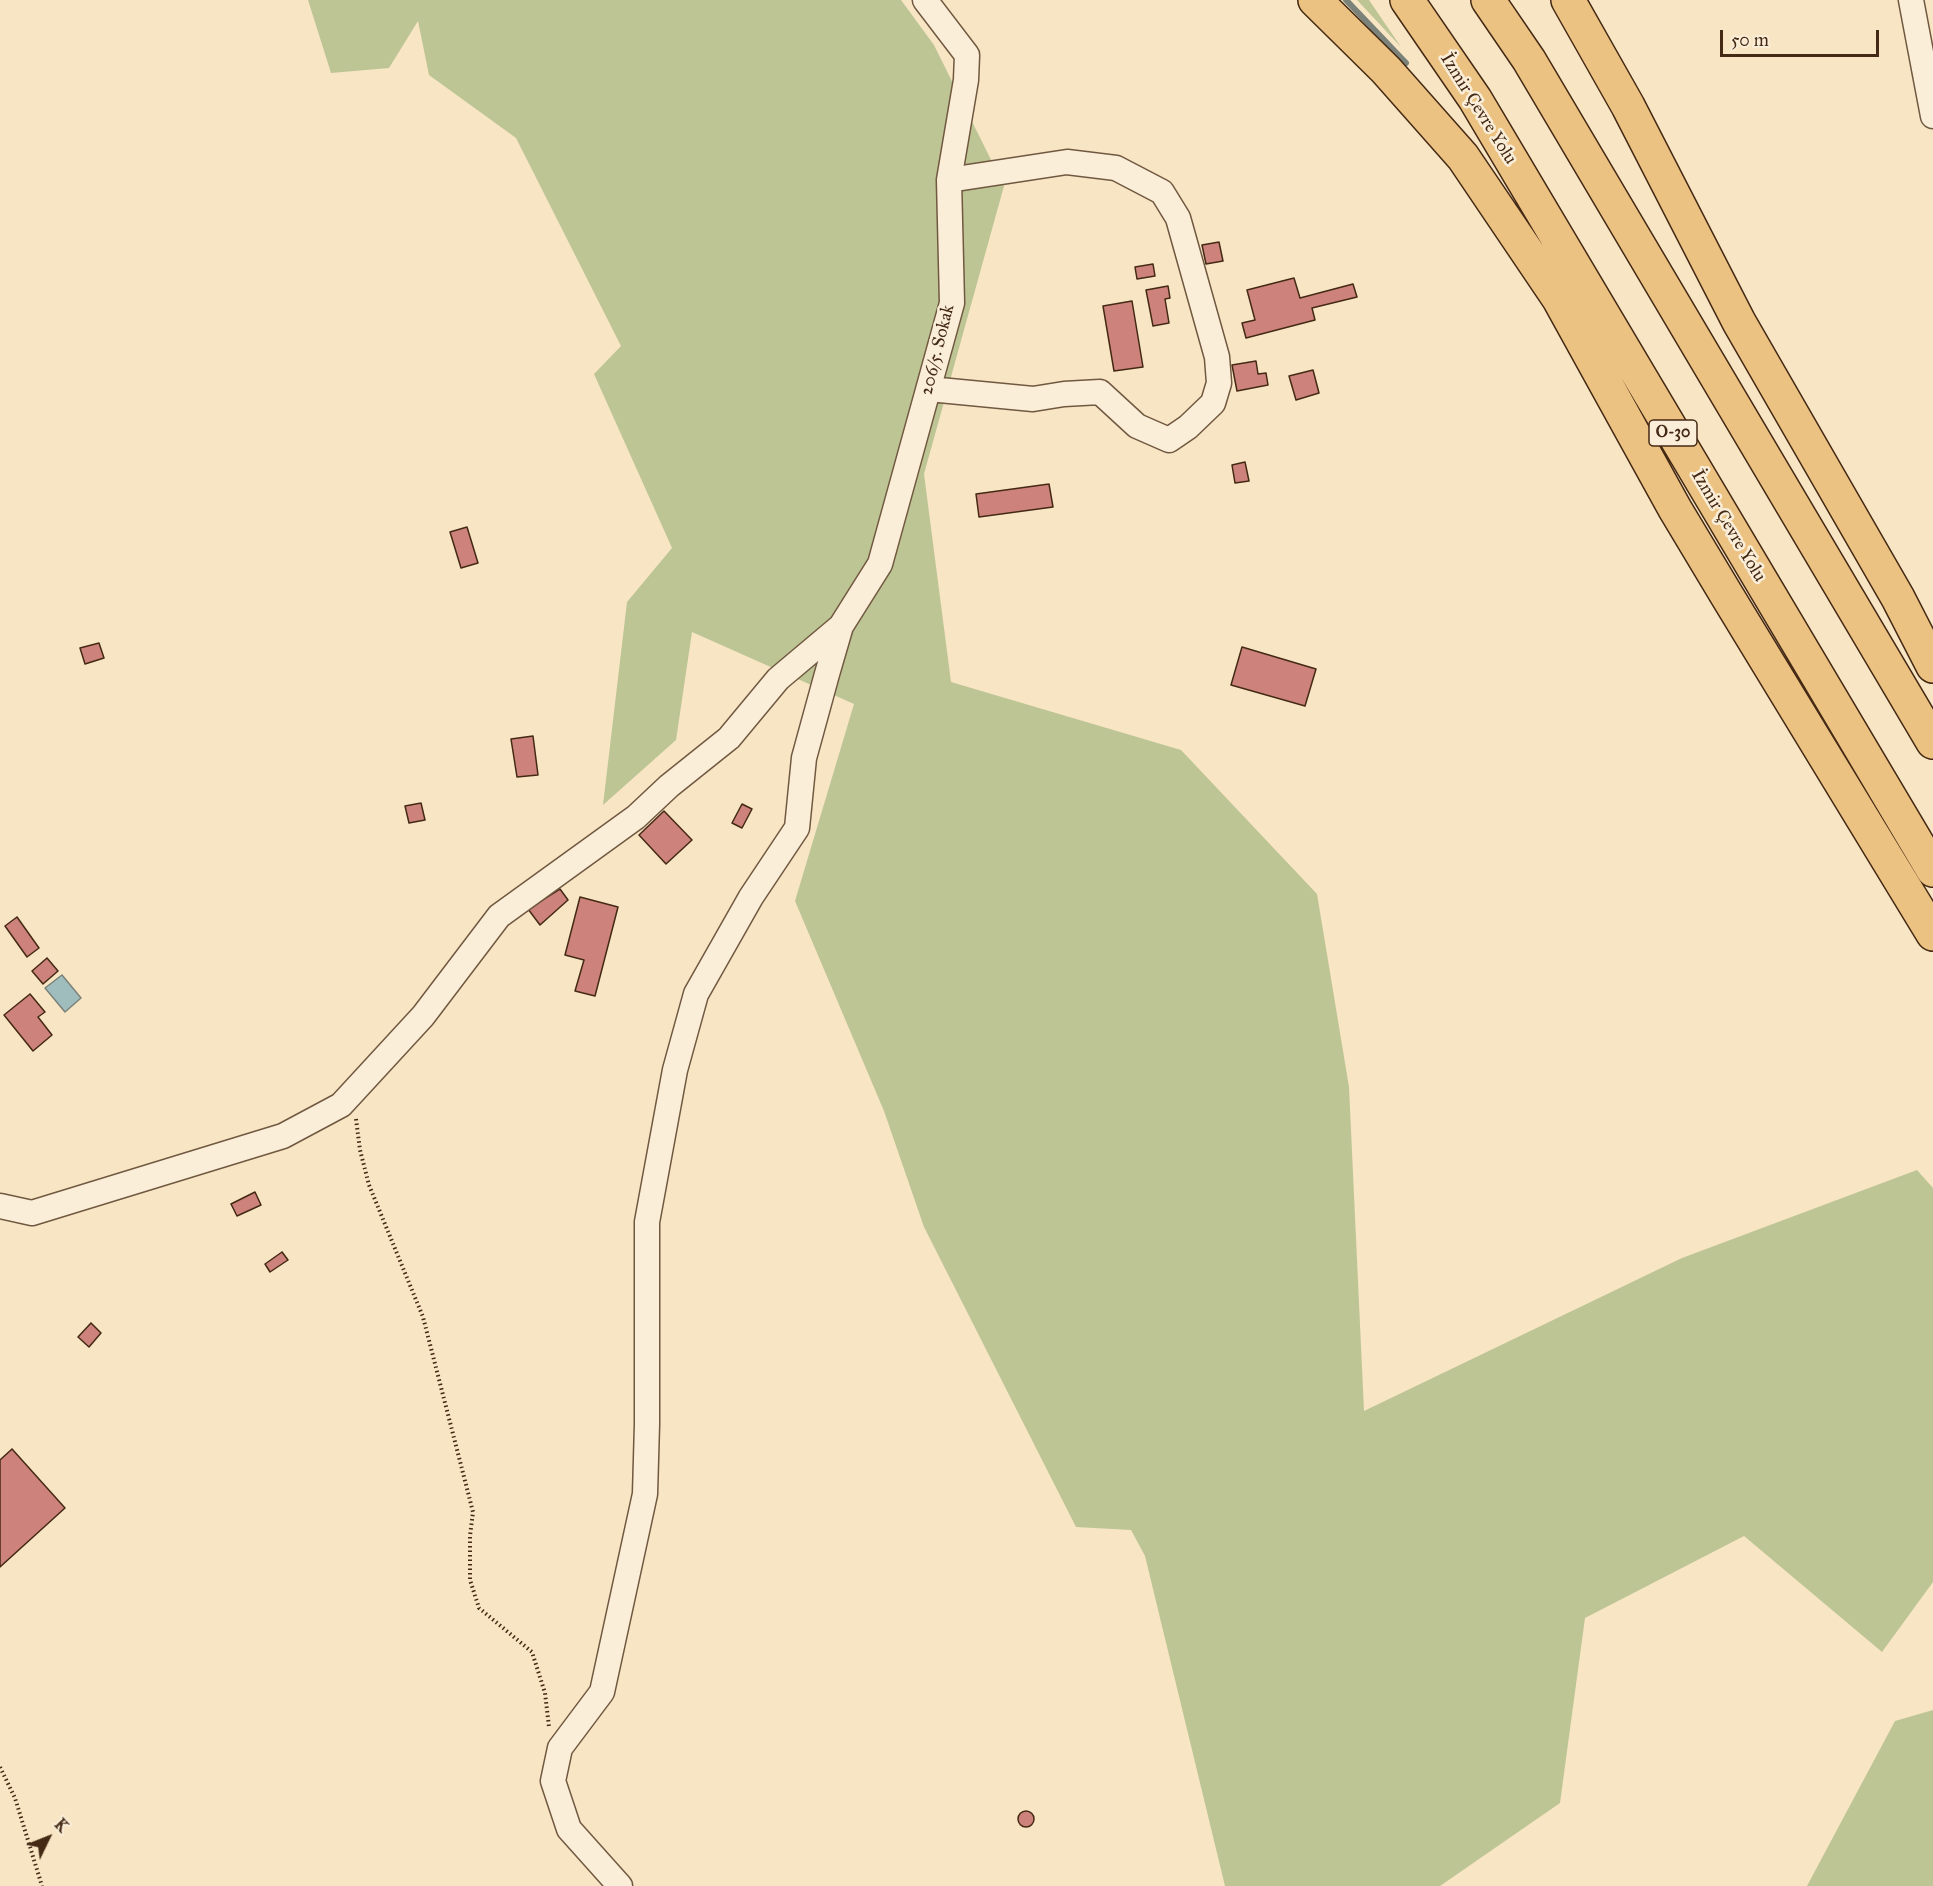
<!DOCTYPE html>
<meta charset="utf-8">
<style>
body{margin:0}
#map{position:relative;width:1933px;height:1886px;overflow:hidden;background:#f8e5c4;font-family:"IM FELL Great Primer",serif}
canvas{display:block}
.north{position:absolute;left:18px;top:1808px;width:60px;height:60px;-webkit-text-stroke:4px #faeed9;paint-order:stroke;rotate:47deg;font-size:16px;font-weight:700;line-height:24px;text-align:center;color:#442914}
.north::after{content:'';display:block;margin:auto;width:21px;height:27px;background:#442914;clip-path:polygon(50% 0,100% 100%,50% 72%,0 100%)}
.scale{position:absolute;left:1720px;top:30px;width:159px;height:27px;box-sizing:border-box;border:3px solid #442914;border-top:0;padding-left:8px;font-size:18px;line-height:21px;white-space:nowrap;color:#442914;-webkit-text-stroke:4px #faeed9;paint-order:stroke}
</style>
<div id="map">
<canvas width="1933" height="1886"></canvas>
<div class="north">K</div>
<div class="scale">50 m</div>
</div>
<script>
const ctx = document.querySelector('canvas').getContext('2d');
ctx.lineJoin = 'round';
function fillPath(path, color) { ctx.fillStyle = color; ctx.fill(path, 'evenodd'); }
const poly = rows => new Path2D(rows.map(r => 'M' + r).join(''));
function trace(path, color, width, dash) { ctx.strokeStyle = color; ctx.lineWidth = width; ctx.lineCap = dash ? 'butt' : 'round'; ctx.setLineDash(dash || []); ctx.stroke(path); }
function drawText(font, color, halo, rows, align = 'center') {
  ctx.font = font + ' "IM FELL Great Primer",serif'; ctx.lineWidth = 5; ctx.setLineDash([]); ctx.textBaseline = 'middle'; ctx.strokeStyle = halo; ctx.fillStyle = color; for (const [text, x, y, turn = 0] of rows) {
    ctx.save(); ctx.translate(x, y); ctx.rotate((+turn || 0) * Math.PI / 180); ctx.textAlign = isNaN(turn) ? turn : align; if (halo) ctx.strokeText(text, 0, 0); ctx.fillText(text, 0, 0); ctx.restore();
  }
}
const green = poly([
 [308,0,901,0,934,45,1004,186,924,474,951,682,1181,750,1317,894,1349,1087,1364,1411,1682,1258,1917,1170,1933,1188,1933,1582,1882,1652,1744,1536,1585,1618,1560,1803,1440,1886,1225,1886,1145,1556,1131,1530,1076,1527,924,1227,884,1111,795,901,854,704,692,632,676,740,603,805,627,602,672,548,594,374,621,346,516,138,429,75,418,21,389,68,331,73],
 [1357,0,1369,0,1401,47],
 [1933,1710,1933,1886,1807,1886,1895,1721]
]);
const water = poly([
 [62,975,81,998,65,1012,45,988,62,975]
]);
const stream = poly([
 [1346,0,1406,63]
]);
const building = poly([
 [1219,242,1223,261,1206,264,1202,245,1219,242],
 [1153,264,1155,276,1137,279,1135,267,1153,264],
 [1294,278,1300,298,1353,284,1357,297,1312,308,1315,320,1246,338,1242,323,1255,320,1247,290,1294,278],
 [1168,286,1170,298,1165,299,1169,323,1153,326,1146,290,1168,286],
 [1132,301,1143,367,1114,371,1103,306,1132,301],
 [1256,361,1258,374,1266,373,1268,385,1237,391,1232,365,1256,361],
 [1313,370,1319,393,1296,400,1289,376,1313,370],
 [1245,462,1249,481,1235,483,1232,465,1245,462],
 [1049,484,1053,507,979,517,976,494,1049,484],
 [467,527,478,563,461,568,450,532,467,527],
 [99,643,104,658,85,664,80,648,99,643],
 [1242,647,1316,669,1305,706,1231,685,1242,647],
 [533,736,538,775,517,777,511,739,533,736],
 [421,803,425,820,409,823,405,806,421,803],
 [742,804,752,809,742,828,732,823,742,804],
 [664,811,692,840,666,864,639,835,664,811],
 [560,889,568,900,540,925,528,909,560,889],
 [580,897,618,907,595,996,575,991,584,960,565,955,580,897],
 [17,917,39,948,27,957,5,926,17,917],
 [47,958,58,971,43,984,32,971,47,958],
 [30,994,45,1012,38,1017,52,1035,33,1051,4,1015,30,994],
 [255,1192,261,1205,237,1216,231,1204,255,1192],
 [282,1252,288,1260,270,1272,265,1264,282,1252],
 [91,1323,101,1333,89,1347,78,1337,91,1323],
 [12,1449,65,1508,0,1567,0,1460,12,1449],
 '1018 1819a8 8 0 1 1 16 0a8 8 0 1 1-16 0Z'
]);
const path = poly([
 [356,1119,360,1150,369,1185,423,1317,473,1512,470,1536,470,1580,479,1608,532,1652,545,1693,549,1727],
 [0,1767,15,1798,42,1886]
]);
const street = poly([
 [1911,0,1933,116],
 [929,389,1033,399,1064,394,1100,392,1137,426,1169,440,1188,427,1213,403,1219,383,1217,357,1178,218,1162,192,1116,168,1067,162,949,180],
 [0,1206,32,1213,283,1136,341,1105,423,1016,499,916,636,817,669,786,729,738,778,679,841,626],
 [620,1886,569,1829,553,1781,560,1748,602,1692,645,1494,647,1424,647,1222,675,1070,696,994,751,897,797,828,804,758,827,674,841,626,880,564,952,303,949,180,966,80,967,55,925,0]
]);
const highway = poly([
 [1315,0,1386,70,1463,157,1559,299,1675,509,1726,594,1933,934],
 [1407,0,1475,99,1933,870],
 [1488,0,1529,60,1933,742],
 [1568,0,1628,106,1739,322,1898,598,1933,666]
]);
const shields = [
 [1673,433,48]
];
const shieldNames = [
 ["O-30",1673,433]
];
const streetNames = [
 ["İzmir Çevre Yolu",1478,109,58],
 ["206/5. Sokak",938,350,-76],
 ["İzmir Çevre Yolu",1728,526,59]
];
fillPath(green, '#bdc594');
fillPath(water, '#a0bdbd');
trace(water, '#7b8279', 1.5);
trace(stream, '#7b8279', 6);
fillPath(building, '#cd837c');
trace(building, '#442914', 1.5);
trace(street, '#715840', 27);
trace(highway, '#442914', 36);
trace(path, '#442914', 4, [1.5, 3]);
trace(street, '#faeed9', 24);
trace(highway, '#ecc282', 33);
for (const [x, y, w] of shields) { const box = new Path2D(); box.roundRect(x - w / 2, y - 13, w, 26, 4.5); ctx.fillStyle = '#faeed9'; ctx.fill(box); trace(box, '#442914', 1.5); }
drawText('bold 16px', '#442914', null, shieldNames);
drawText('18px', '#442914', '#faeed9', streetNames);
</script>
